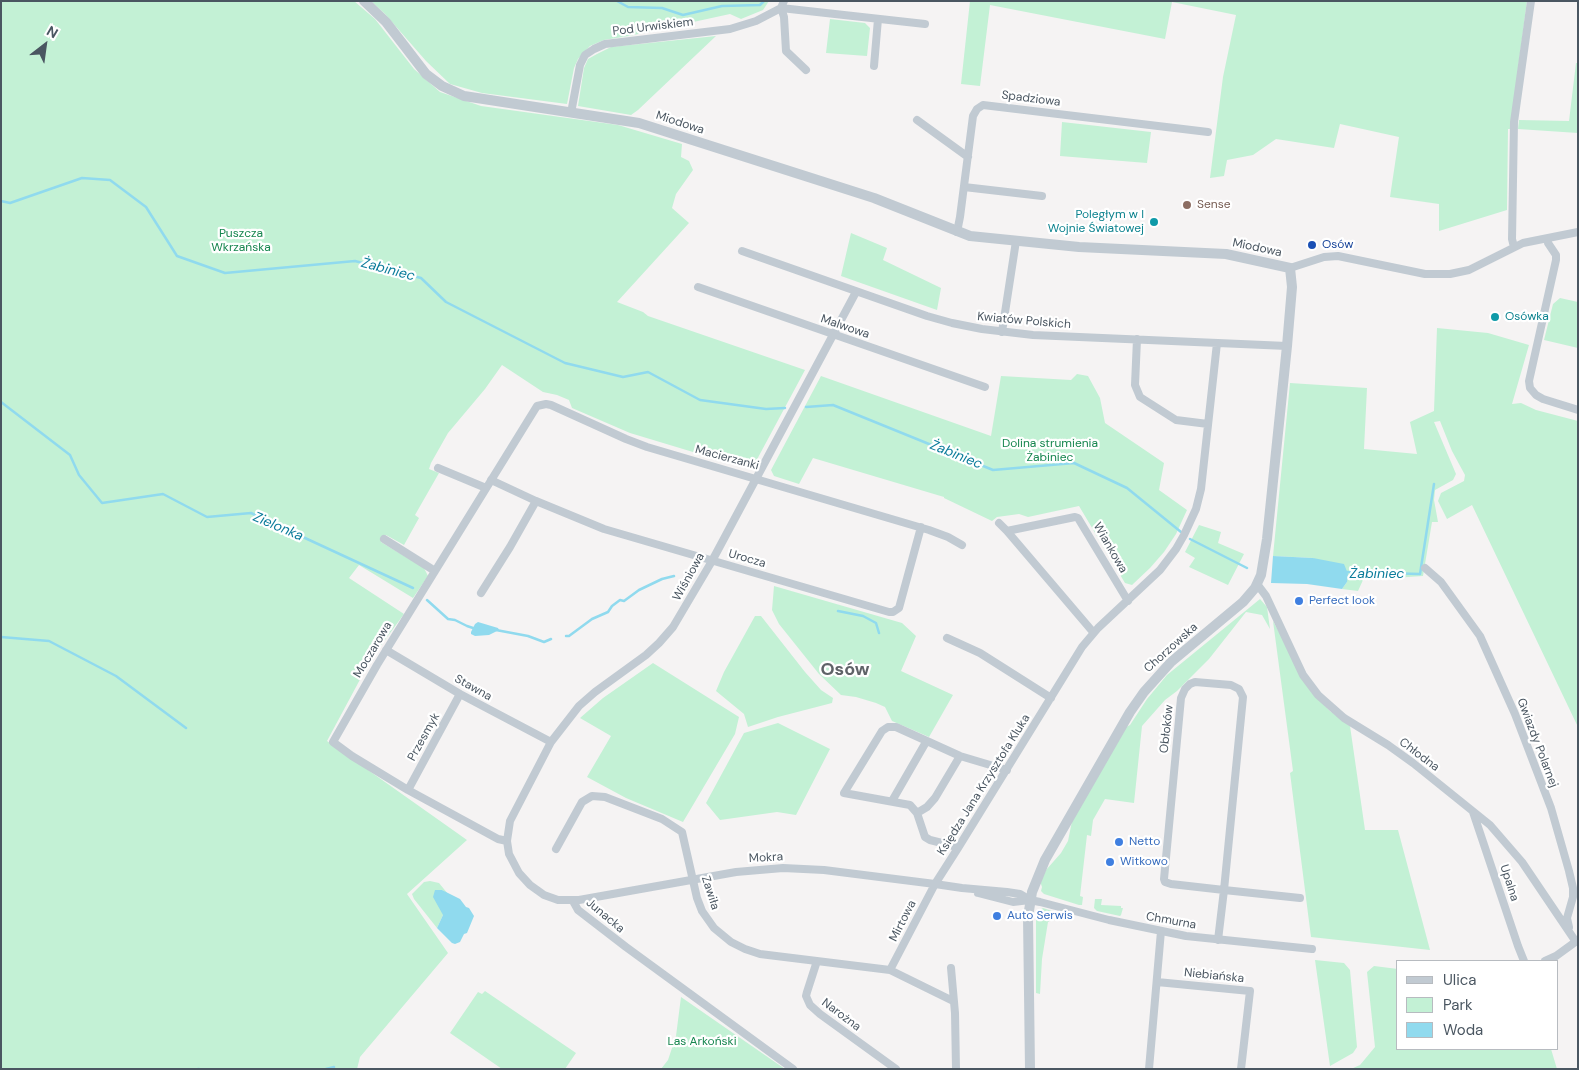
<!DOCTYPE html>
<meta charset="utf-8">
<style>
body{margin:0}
#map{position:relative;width:1579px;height:1070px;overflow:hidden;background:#f5f3f3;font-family:"DM Sans",sans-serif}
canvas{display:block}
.frame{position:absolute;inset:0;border:2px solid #4a5661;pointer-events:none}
.legend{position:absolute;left:1396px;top:960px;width:162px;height:90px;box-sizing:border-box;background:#fff;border:1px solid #b7bbc0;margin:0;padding:6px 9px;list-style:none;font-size:15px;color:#4a5661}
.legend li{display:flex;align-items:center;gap:10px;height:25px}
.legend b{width:25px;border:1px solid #b7bbc0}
.north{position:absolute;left:20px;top:20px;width:50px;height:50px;-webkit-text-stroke:4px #fff;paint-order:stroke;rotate:30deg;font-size:14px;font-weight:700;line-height:20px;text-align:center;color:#4a5661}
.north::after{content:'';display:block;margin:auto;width:18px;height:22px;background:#4a5661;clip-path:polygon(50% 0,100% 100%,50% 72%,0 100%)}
</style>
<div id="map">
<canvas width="1579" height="1070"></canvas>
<div class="frame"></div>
<ul class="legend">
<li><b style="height:6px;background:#c1cad2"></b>Ulica</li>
<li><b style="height:14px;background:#c3f1d5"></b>Park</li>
<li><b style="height:14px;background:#90daee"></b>Woda</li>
</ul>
<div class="north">N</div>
</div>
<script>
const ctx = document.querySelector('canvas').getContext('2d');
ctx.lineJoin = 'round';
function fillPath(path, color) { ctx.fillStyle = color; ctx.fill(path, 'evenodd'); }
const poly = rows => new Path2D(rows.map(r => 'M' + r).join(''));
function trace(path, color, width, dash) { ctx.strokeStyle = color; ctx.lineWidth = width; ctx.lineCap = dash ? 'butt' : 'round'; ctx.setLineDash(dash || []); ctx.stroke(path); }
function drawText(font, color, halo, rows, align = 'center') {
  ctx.font = font + ' "DM Sans",sans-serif'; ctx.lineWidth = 4.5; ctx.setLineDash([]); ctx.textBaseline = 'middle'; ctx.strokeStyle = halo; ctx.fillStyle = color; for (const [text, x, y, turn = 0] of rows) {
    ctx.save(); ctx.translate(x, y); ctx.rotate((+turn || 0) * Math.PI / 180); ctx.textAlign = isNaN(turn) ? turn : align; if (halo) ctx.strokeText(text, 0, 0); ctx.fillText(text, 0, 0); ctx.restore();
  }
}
const green = poly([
 [1,1,354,1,375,19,414,69,440,92,481,106,618,125,682,144,681,157,689,161,693,170,676,194,672,208,689,223,617,302,643,312,648,316,805,370,754,465,746,468,630,433,572,408,569,400,557,395,543,392,502,365,485,389,448,433,431,463,429,469,439,473,415,515,419,518,404,545,386,535,381,542,424,568,428,576,413,598,359,565,349,578,404,614,371,659,327,741,467,840,407,894,448,953,360,1057,357,1069,1,1069],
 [371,1,769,1,763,10,741,19,730,14,629,36,604,40,590,46,578,59,574,68,567,104,482,93,450,84,426,61,385,14],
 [970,1,1527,1,1510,129,1508,129,1507,210,1439,231,1439,204,1390,197,1399,137,1340,124,1334,148,1276,139,1253,155,1227,160,1224,176,1210,178,1223,77,1236,15,1172,2,1165,39,990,5,980,86,961,84],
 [830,19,865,23,870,28,867,56,826,53],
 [716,36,638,110,631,115,578,106,584,68,588,59,597,54,611,47],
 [1576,63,1578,63,1578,133,1518,129,1519,120,1569,121],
 [1062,122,1151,132,1147,163,1060,156],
 [851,233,887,248,883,260,941,288,937,310,841,276],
 [1560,298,1578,302,1578,348,1544,340,1553,304],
 [1437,328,1488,333,1529,345,1512,404,1521,403,1536,410,1578,421,1578,727,1472,505,1447,519,1438,501,1441,493,1464,481,1465,475,1452,451,1440,421,1434,422,1456,474,1453,480,1435,490,1434,500,1438,522,1432,522,1423,576,1363,580,1358,591,1342,589,1347,582,1313,558,1273,556,1290,383,1367,388,1364,449,1417,454,1410,422,1434,411],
 [1077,374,1088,376,1100,398,1105,423,1164,463,1159,490,1187,510,1176,534,1164,552,1150,568,1132,585,1125,583,1079,506,1028,517,1019,514,997,517,992,521,944,498,944,497,813,458,799,484,774,476,771,470,821,376,991,436,1001,376,1071,380],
 [1199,525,1221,532,1218,543,1244,554,1228,585,1189,567,1195,558,1185,552],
 [774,586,902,623,916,636,901,671,953,695,929,737,892,721,885,707,876,703,856,697,841,695,819,674,779,624,772,610],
 [1260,599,1267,607,1270,629,1262,615,1246,612,1209,659,1177,691,1165,700,1142,726,1134,803,1105,799,1093,820,1091,836,1087,835,1080,896,1083,897,1082,905,1079,905,1044,894,1041,891,1042,887,1040,881,1046,870,1061,853,1068,841,1072,821,1126,727,1130,725,1147,699,1167,675],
 [755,616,761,616,805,672,821,690,833,698,832,703,778,717,748,727,744,714,716,691,724,672],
 [1273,621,1312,693,1330,711,1350,726,1365,830,1398,830,1430,950,1311,937,1290,773,1293,771],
 [653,663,739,717,735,734,683,822,626,798,587,777,611,736,580,718,603,698],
 [778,723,830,749,796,815,777,812,720,820,706,803,744,733],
 [430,881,439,883,448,894,442,890,443,915,437,928,414,899,412,894,424,882],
 [1095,899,1102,899,1101,905,1121,906,1121,908,1123,908,1121,915,1120,916,1097,911,1094,908],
 [1043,908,1058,913,1057,917,1048,922,1042,959,1040,994,1036,993,1036,915,1038,911],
 [1315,960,1344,963,1350,970,1357,1047,1353,1053,1330,1066],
 [1374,966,1398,969,1398,1049,1551,1049,1557,1069,1351,1069,1360,1065,1375,1047,1367,972],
 [485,991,576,1053,565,1069,502,1069,450,1033,478,992,482,994],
 [681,997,785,1069,661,1069,668,1060,676,1036]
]);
const water = poly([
 [1273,556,1313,558,1344,564,1348,574,1347,582,1342,589,1307,584,1271,583],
 [478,622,498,628,499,630,489,635,475,636,471,634,471,632,475,624],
 [435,890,442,890,460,899,466,907,469,908,474,916,467,933,464,934,460,942,455,944,452,943,437,928,443,915,433,897]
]);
const stream = poly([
 [617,1,628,7,662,8,683,15,722,6,760,5,764,1],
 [1,201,10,203,82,178,110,180,146,207,177,256,225,273,355,261,421,278,446,302,565,363,623,377,648,372,700,400,766,409,785,408],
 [1,402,70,455,79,475,102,503,163,494,207,517,251,513,413,588],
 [806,407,833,405,993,470,1074,463,1127,488,1181,532],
 [1190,539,1247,568],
 [1345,572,1420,574,1434,484],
 [427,600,448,619,455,620,467,626,476,629],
 [838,611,863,616,876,623,879,633],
 [496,630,528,636,544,642,551,639],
 [566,636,569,636,592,619,608,612,612,606,620,600,624,601,639,590,662,579,674,576],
 [1,637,49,641,116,676,186,728],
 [198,1069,199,1069],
 [326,1069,334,1067]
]);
const minor = poly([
 [874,66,878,19],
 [806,70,786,51,784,17,781,8,925,24],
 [571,113,580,65,585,55,594,49,605,44,730,29,756,21,781,8,784,1],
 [917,120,968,157],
 [964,187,1042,196],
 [957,232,960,217,973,116,977,109,983,105,1208,132],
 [1548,238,1548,243,1556,255,1556,260,1529,381,1530,388,1536,395,1543,399,1578,410],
 [1514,247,1512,239,1514,122,1531,1],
 [742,251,927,316,952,323,982,329,1033,335,1287,346],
 [1290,268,1324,257,1338,256,1425,274,1450,274,1469,270,1523,243,1578,232],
 [698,287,985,387],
 [856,292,712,561,673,627,659,643,646,655,595,692,579,706,551,742,510,821,507,841,509,854,519,873,530,885,544,895,558,900,579,900,736,872,783,868,824,870,935,884,962,888,1007,892,1020,894,1030,900],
 [1002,332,1016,241],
 [1137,339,1135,385,1140,397,1176,420,1208,424],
 [438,468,486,488],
 [491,480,536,501,604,529,889,612,893,612,899,608,921,527],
 [999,523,1007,531],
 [384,539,435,571],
 [1425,568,1441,582,1480,636,1515,714,1551,808,1569,871,1573,888,1573,897,1567,918,1569,927],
 [1257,584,1266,596,1303,675,1318,695,1344,718,1388,745,1413,763,1490,825,1522,862,1576,942],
 [481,593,510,547,536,501],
 [1093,632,1007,531,1075,517,1078,518,1128,601],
 [947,638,980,653,1051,698],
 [386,650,460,694,551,742],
 [408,790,460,694],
 [892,801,926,742],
 [1473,812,1518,946,1524,961],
 [917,813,927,807,935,798,960,756],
 [507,841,498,839,408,790,352,756,333,742,377,665,537,406,546,404,551,405,626,439,647,447,929,530,948,537,962,545],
 [958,848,950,845,930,840,925,837,917,813,910,805,844,793,882,731,888,727,896,727,960,756,1007,770],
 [556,849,582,802,592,796,605,797,662,819,682,832,697,898,702,911,714,928,731,942,745,949,760,954,890,970,953,1001],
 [978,893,1013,902,1030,900,1040,902,1109,920,1186,936,1312,949],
 [573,901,578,910,626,947,793,1069],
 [1218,940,1224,890,1243,697,1239,689,1231,685,1195,682,1190,684,1185,689,1181,698,1164,879,1165,882,1171,884,1224,890,1300,898],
 [817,961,807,992,806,996,810,1005,820,1014,896,1069],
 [1545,961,1556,956,1578,940],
 [951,968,955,1013,956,1069],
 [890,970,935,884,958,848,1082,647,1098,628,1160,570,1176,549,1184,535,1196,509,1201,489,1217,343],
 [1157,982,1250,991,1241,1069],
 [1149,1069,1161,931]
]);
const tertiary = poly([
 [364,1,386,22,426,74,442,86,464,96,639,123,874,198,970,236,1079,247,1226,254,1290,268,1292,287,1287,346,1267,539,1261,575,1255,588,1243,602,1171,662,1144,692,1130,712,1045,860,1032,892,1028,917,1030,1069]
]);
const markers = [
 [1187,205,5,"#8d6e63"],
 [1154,222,5,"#0f9aa8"],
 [1312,245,5,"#1a4fb4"],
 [1495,317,5,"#0f9aa8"],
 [1299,601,5,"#3f7fe0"],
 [1119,842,5,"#3f7fe0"],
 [1110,862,5,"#3f7fe0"],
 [997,916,5,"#3f7fe0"]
];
const streetNames = [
 ["Pod Urwiskiem",653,27,-7],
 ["Spadziowa",1031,99,7],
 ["Miodowa",680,123,18],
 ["Miodowa",1257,248,12],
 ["Kwiatów Polskich",1024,321,5],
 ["Malwowa",845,327,19],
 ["Macierzanki",727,458,15],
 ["Wiankowa",1110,548,60],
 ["Urocza",747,559,16],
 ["Wiśniowa",689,577,-61],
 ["Chorzowska",1171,648,-42],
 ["Moczarowa",373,650,-59],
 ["Stawna",473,688,29],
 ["Obłoków",1167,729,-84],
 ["Przesmyk",424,737,-61],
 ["Gwiazdy Polarnej",1537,743,69],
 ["Chłodna",1419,755,37],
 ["Księdza Jana Krzysztofa Kluka",984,785,-58],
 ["Mokra",766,858,-3],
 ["Upalna",1509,883,72],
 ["Zawiła",710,893,72],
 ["Junacka",605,916,40],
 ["Mirtowa",903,921,-63],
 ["Chmurna",1171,921,10],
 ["Niebiańska",1214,976,6],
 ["Narożna",841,1015,37]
];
const educationNames = [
 ["Sense",1197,205]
];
const cultureNames = [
 ["Poległym w I",1144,215],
 ["Wojnie Światowej",1144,229],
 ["Osówka",1505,317,"left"]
];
const parkNames = [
 ["Puszcza",241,234],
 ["Wkrzańska",241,248],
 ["Dolina strumienia",1050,444],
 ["Żabiniec",1050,458],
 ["Las Arkoński",702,1042]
];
const transitNames = [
 ["Osów",1322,245]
];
const shopNames = [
 ["Perfect look",1309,601],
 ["Netto",1129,842],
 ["Witkowo",1120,862],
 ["Auto Serwis",1007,916]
];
const waterNames = [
 ["Żabiniec",388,270,15],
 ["Żabiniec",956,455,22],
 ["Zielonka",278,527,23],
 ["Żabiniec",1377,574]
];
const districtNames = [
 ["Osów",845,670]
];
fillPath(green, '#c3f1d5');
fillPath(water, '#90daee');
trace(stream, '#90daee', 2.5);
trace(minor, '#c1cad2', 8);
trace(tertiary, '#c1cad2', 10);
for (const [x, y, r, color] of markers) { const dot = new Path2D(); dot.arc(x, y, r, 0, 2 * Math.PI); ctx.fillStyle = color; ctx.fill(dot); trace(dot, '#fff', 2); }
drawText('12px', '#4a5661', '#fff', streetNames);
drawText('12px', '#785e54', '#fff', educationNames, 'left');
drawText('12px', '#0d838f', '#fff', cultureNames, 'right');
drawText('12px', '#17864f', '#fff', parkNames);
drawText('12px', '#164399', '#fff', transitNames, 'left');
drawText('12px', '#366cbe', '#fff', shopNames, 'left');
drawText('italic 14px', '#0c7c9b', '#fff', waterNames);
drawText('bold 18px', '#5f6368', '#fff', districtNames);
</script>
